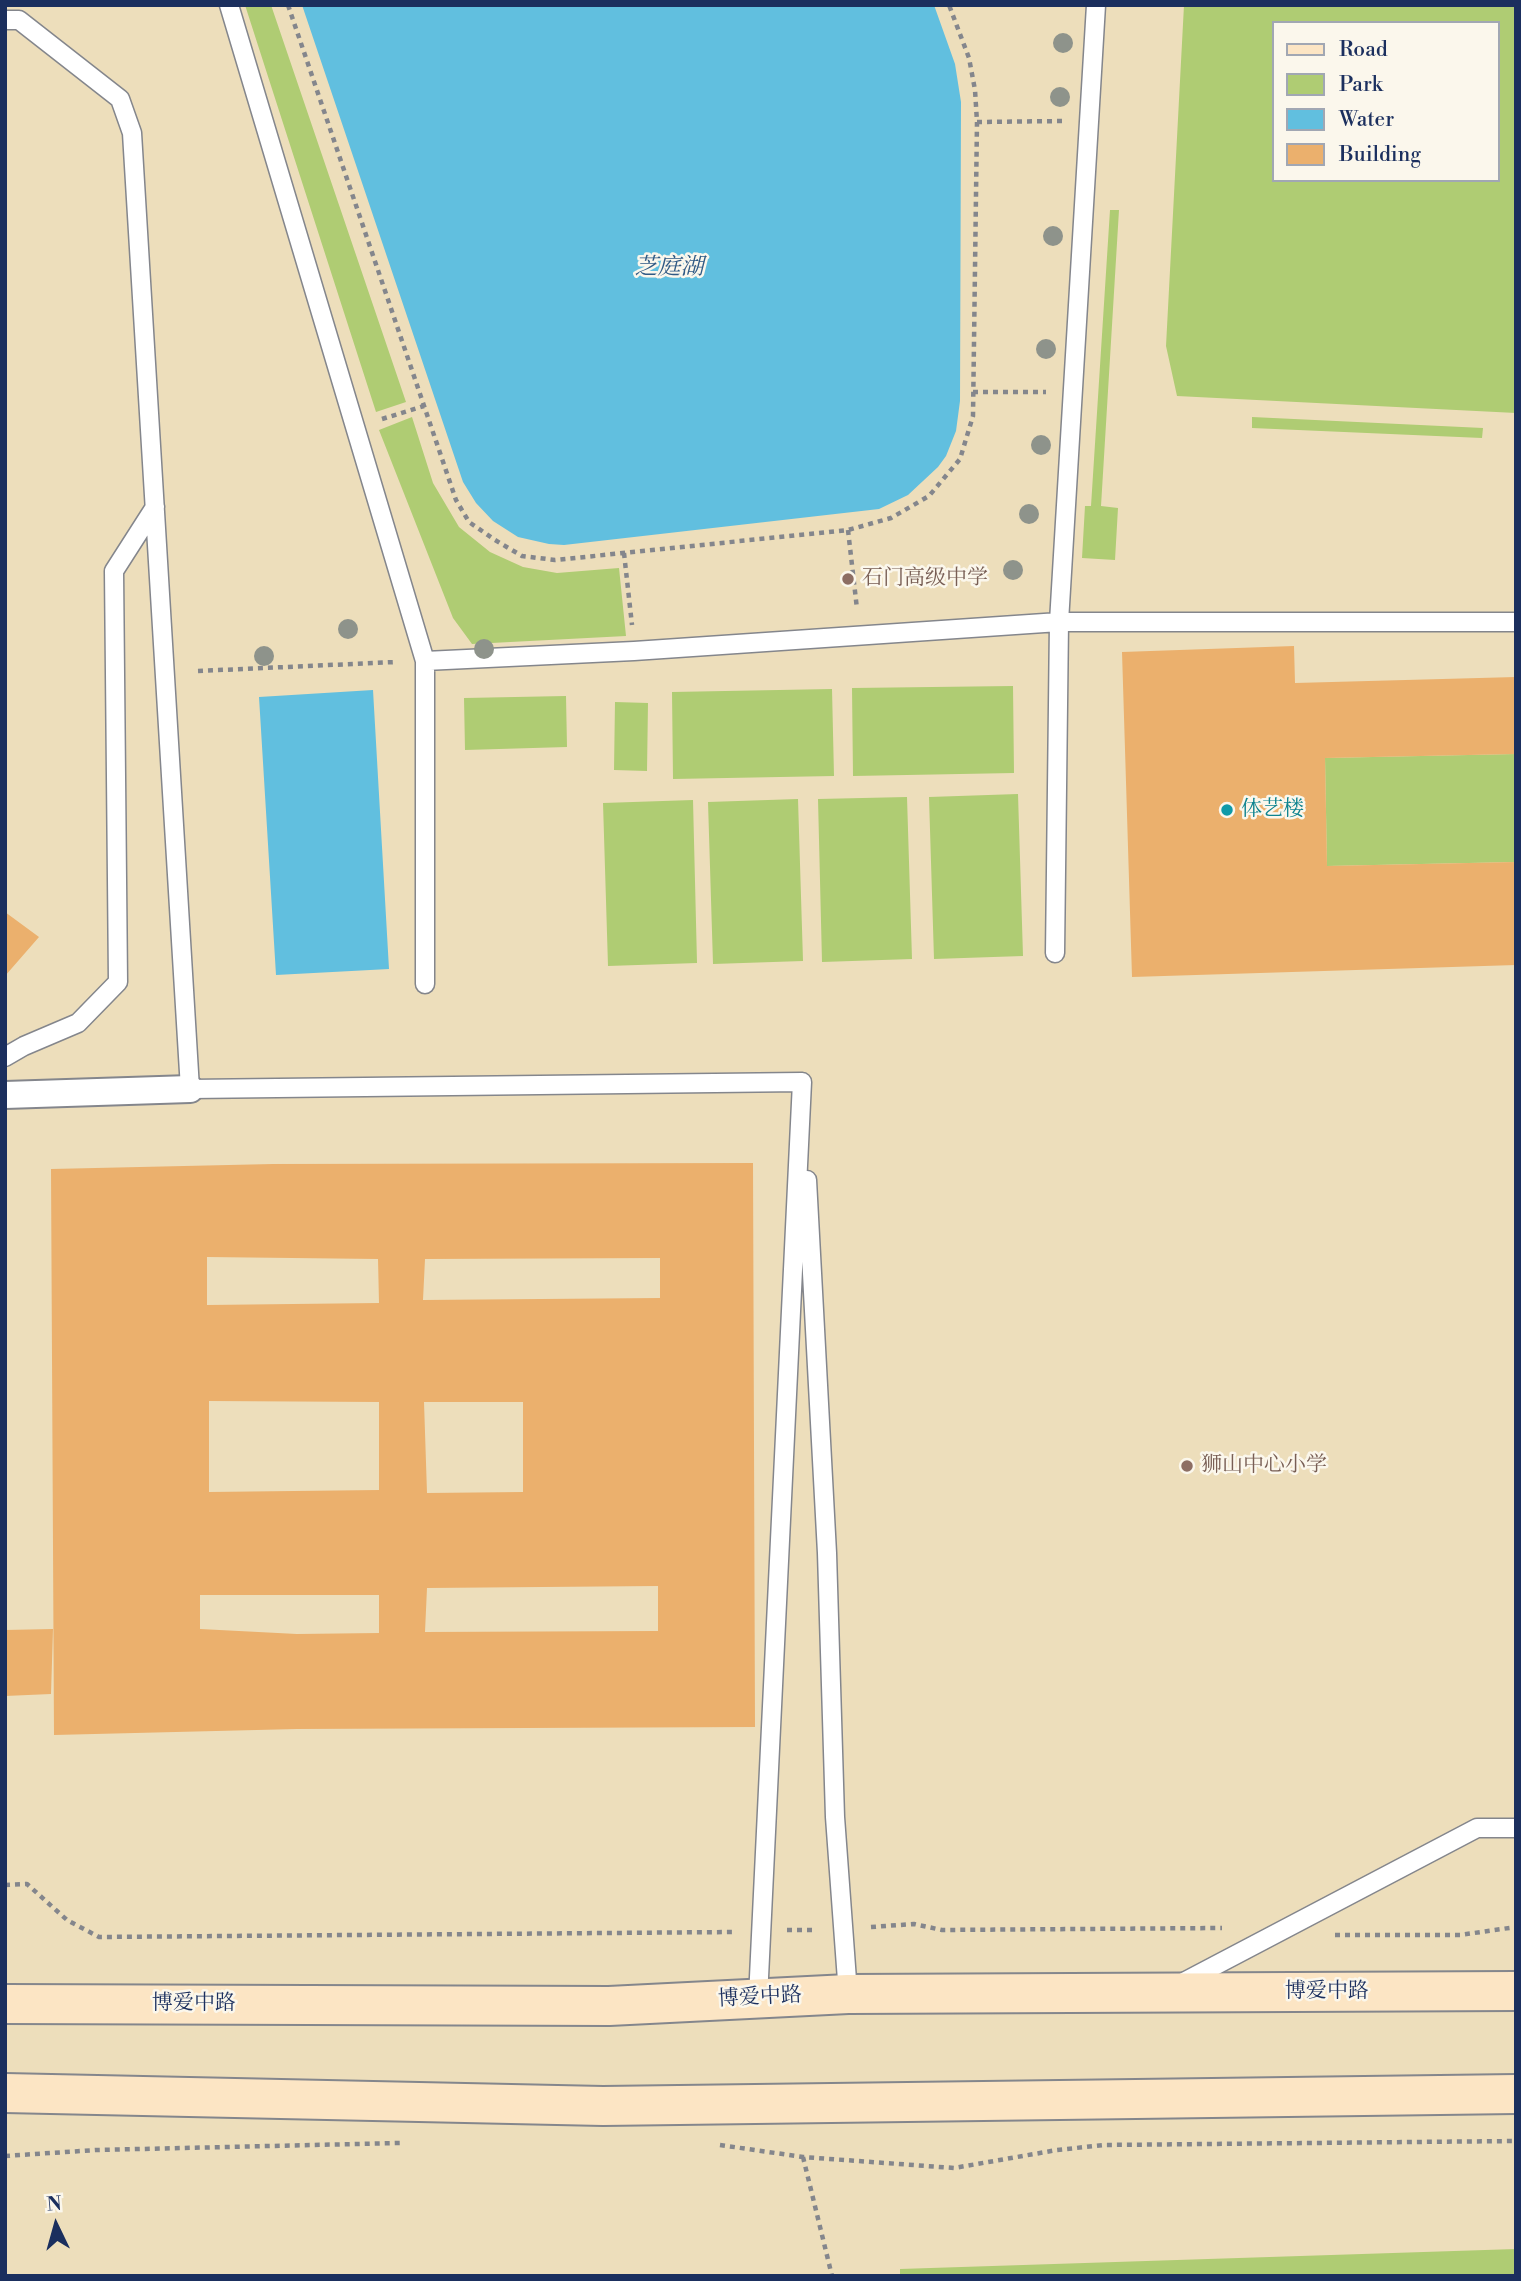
<!DOCTYPE html>
<meta charset="utf-8">
<style>
body{margin:0}
#map{position:relative;width:1521px;height:2281px;overflow:hidden;background:#eddebb;font-family:"Libre Bodoni",serif}
canvas{display:block}
.frame{position:absolute;inset:0;border:7px solid #1b2f5e;pointer-events:none}
.legend{position:absolute;left:1272px;top:21px;width:228px;height:161px;box-sizing:border-box;background:#fbf7ec;border:2px solid #a1a7b3;margin:0;padding:9px 12px;list-style:none;font-size:21px;color:#1b2f5e}
.legend li{display:flex;align-items:center;gap:14px;height:35px}
.legend b{width:35px;border:2px solid #a1a7b3}
.north{position:absolute;left:21px;top:2190px;width:70px;height:70px;-webkit-text-stroke:5px #fbf7ec;paint-order:stroke;rotate:355deg;font-size:19px;font-weight:700;line-height:28px;text-align:center;color:#1b2f5e}
.north::after{content:'';display:block;margin:auto;width:24px;height:32px;background:#1b2f5e;clip-path:polygon(50% 0,100% 100%,50% 72%,0 100%)}
</style>
<div id="map">
<canvas width="1521" height="2281"></canvas>
<div class="frame"></div>
<ul class="legend">
<li><b style="height:9px;background:#fce5c4"></b>Road</li>
<li><b style="height:19px;background:#afcc73"></b>Park</li>
<li><b style="height:19px;background:#61bfdf"></b>Water</li>
<li><b style="height:19px;background:#ebb06d"></b>Building</li>
</ul>
<div class="north">N</div>
</div>
<script>
const ctx = document.querySelector('canvas').getContext('2d');
ctx.lineJoin = 'round';
function fillPath(path, color) { ctx.fillStyle = color; ctx.fill(path, 'evenodd'); }
const poly = rows => new Path2D(rows.map(r => 'M' + r).join(''));
function trace(path, color, width, dash) { ctx.strokeStyle = color; ctx.lineWidth = width; ctx.lineCap = dash ? 'butt' : 'round'; ctx.setLineDash(dash || []); ctx.stroke(path); }
function drawText(font, color, halo, rows, align = 'center') {
  ctx.font = font + ' "Libre Bodoni","Noto Serif SC",serif'; ctx.lineWidth = 5; ctx.setLineDash([]); ctx.textBaseline = 'middle'; ctx.strokeStyle = halo; ctx.fillStyle = color; for (const [text, x, y, turn = 0] of rows) {
    ctx.save(); ctx.translate(x, y); ctx.rotate((+turn || 0) * Math.PI / 180); ctx.textAlign = isNaN(turn) ? turn : align; if (halo) ctx.strokeText(text, 0, 0); ctx.fillText(text, 0, 0); ctx.restore();
  }
}
const green = poly([
 [245,5,271,5,406,402,376,412],
 [1184,5,1516,5,1516,413,1177,396,1166,346],
 [1274,23,1498,23,1498,180,1274,180],
 [1110,210,1119,210,1101,506,1118,508,1115,560,1082,558,1085,506,1091,506],
 [412,417,433,483,459,527,490,552,523,567,557,573,619,568,626,636,472,644,453,618,379,430],
 [1252,417,1483,428,1482,438,1252,428],
 [1013,686,1014,773,853,776,852,688],
 [832,689,834,776,673,779,672,692],
 [566,696,567,747,465,750,464,698],
 [615,702,648,703,647,771,614,770],
 [1516,754,1516,862,1327,866,1325,758],
 [1018,794,1023,956,934,959,929,797],
 [907,797,912,959,822,962,818,799],
 [798,799,803,961,713,964,708,802],
 [693,800,697,963,608,966,603,803],
 [1516,2249,1516,2276,900,2276,900,2269]
]);
const water = poly([
 [302,5,934,5,955,64,961,102,960,401,956,431,946,456,938,467,908,495,879,509,564,545,549,544,518,537,493,521,476,503,463,482],
 [373,690,389,969,276,975,259,697]
]);
const building = poly([
 [1294,646,1295,683,1516,677,1516,754,1325,758,1327,866,1516,862,1516,965,1132,977,1122,652],
 [5,912,39,937,5,976],
 [753,1163,755,1727,297,1729,54,1735,51,1169,273,1164],
 [207,1257,378,1259,379,1303,207,1305],
 [660,1258,660,1298,423,1300,425,1259],
 [209,1401,379,1402,379,1490,209,1492],
 [424,1402,523,1402,523,1492,427,1493],
 [658,1586,658,1631,425,1632,427,1588],
 [200,1595,379,1595,379,1633,297,1634,200,1629],
 [53,1629,51,1694,5,1696,5,1630]
]);
const path = poly([
 [288,5,456,500,469,522,495,540,522,556,555,560,848,530,891,518,929,496,960,459,973,416,977,122,975,90,969,58,949,5],
 [977,122,1064,121],
 [973,392,1046,392],
 [382,419,424,406],
 [848,530,857,609],
 [624,553,632,625],
 [198,671,396,662],
 [5,1885,27,1884,67,1920,99,1937,733,1932],
 [871,1927,914,1924,942,1930,1222,1928],
 [787,1930,817,1930],
 [1335,1935,1460,1935,1516,1927],
 [720,2145,803,2157,954,2168,1057,2150,1104,2145,1516,2141],
 [5,2156,96,2150,400,2143],
 [803,2157,832,2276]
]);
const service = poly([
 [229,5,425,661,634,651,1059,622,1516,622],
 [5,20,19,20,120,99,132,133,190,1089,802,1082],
 [1055,953,1059,622,1096,5],
 [425,984,425,661],
 [5,1057,24,1046,78,1023,118,982,114,571,155,507],
 [807,1180,827,1553,835,1817,848,1994],
 [1180,1984,1477,1828,1516,1828],
 [758,1998,802,1082]
]);
const pedestrian = poly([
 [5,1095,190,1089]
]);
const secondary = poly([
 [5,2004,609,2006,848,1994,1516,1991],
 [5,2093,603,2106,1516,2094]
]);
const trees = [
 [1063,43],
 [1060,97],
 [1053,236],
 [1046,349],
 [1041,445],
 [1029,514],
 [1013,570],
 [348,629],
 [484,649],
 [264,656]
];
const markers = [
 [848,579,7,"#8d6e63"],
 [1227,810,7,"#0f9aa8"],
 [1187,1466,7,"#8d6e63"]
];
const educationNames = [
 ["石门高级中学",862,579],
 ["狮山中心小学",1201,1466]
];
const cultureNames = [
 ["体艺楼",1241,810]
];
const streetNames = [
 ["博爱中路",1327,1992],
 ["博爱中路",760,1998,-3],
 ["博爱中路",194,2004]
];
const waterNames = [
 ["芝庭湖",669,268]
];
fillPath(green, '#afcc73');
fillPath(water, '#61bfdf');
fillPath(building, '#ebb06d');
trace(service, '#84868c', 21);
trace(pedestrian, '#84868c', 30);
trace(secondary, '#84868c', 42);
trace(path, '#84868c', 4.5, [5, 5]);
trace(service, '#fff', 18);
trace(pedestrian, '#fff', 26);
trace(secondary, '#fce5c4', 38);
ctx.fillStyle = '#8e938b';
for (const [x, y] of trees) { ctx.beginPath(); ctx.arc(x, y, 10, 0, 2 * Math.PI); ctx.fill(); }
for (const [x, y, r, color] of markers) { const dot = new Path2D(); dot.arc(x, y, r, 0, 2 * Math.PI); ctx.fillStyle = color; ctx.fill(dot); trace(dot, '#fbf7ec', 2.5); }
drawText('21px', '#785e54', '#fbf7ec', educationNames, 'left');
drawText('21px', '#0d838f', '#fbf7ec', cultureNames, 'left');
drawText('21px', '#1b2f5e', '#fbf7ec', streetNames);
drawText('italic 23px', '#305a85', '#fbf7ec', waterNames);
</script>
